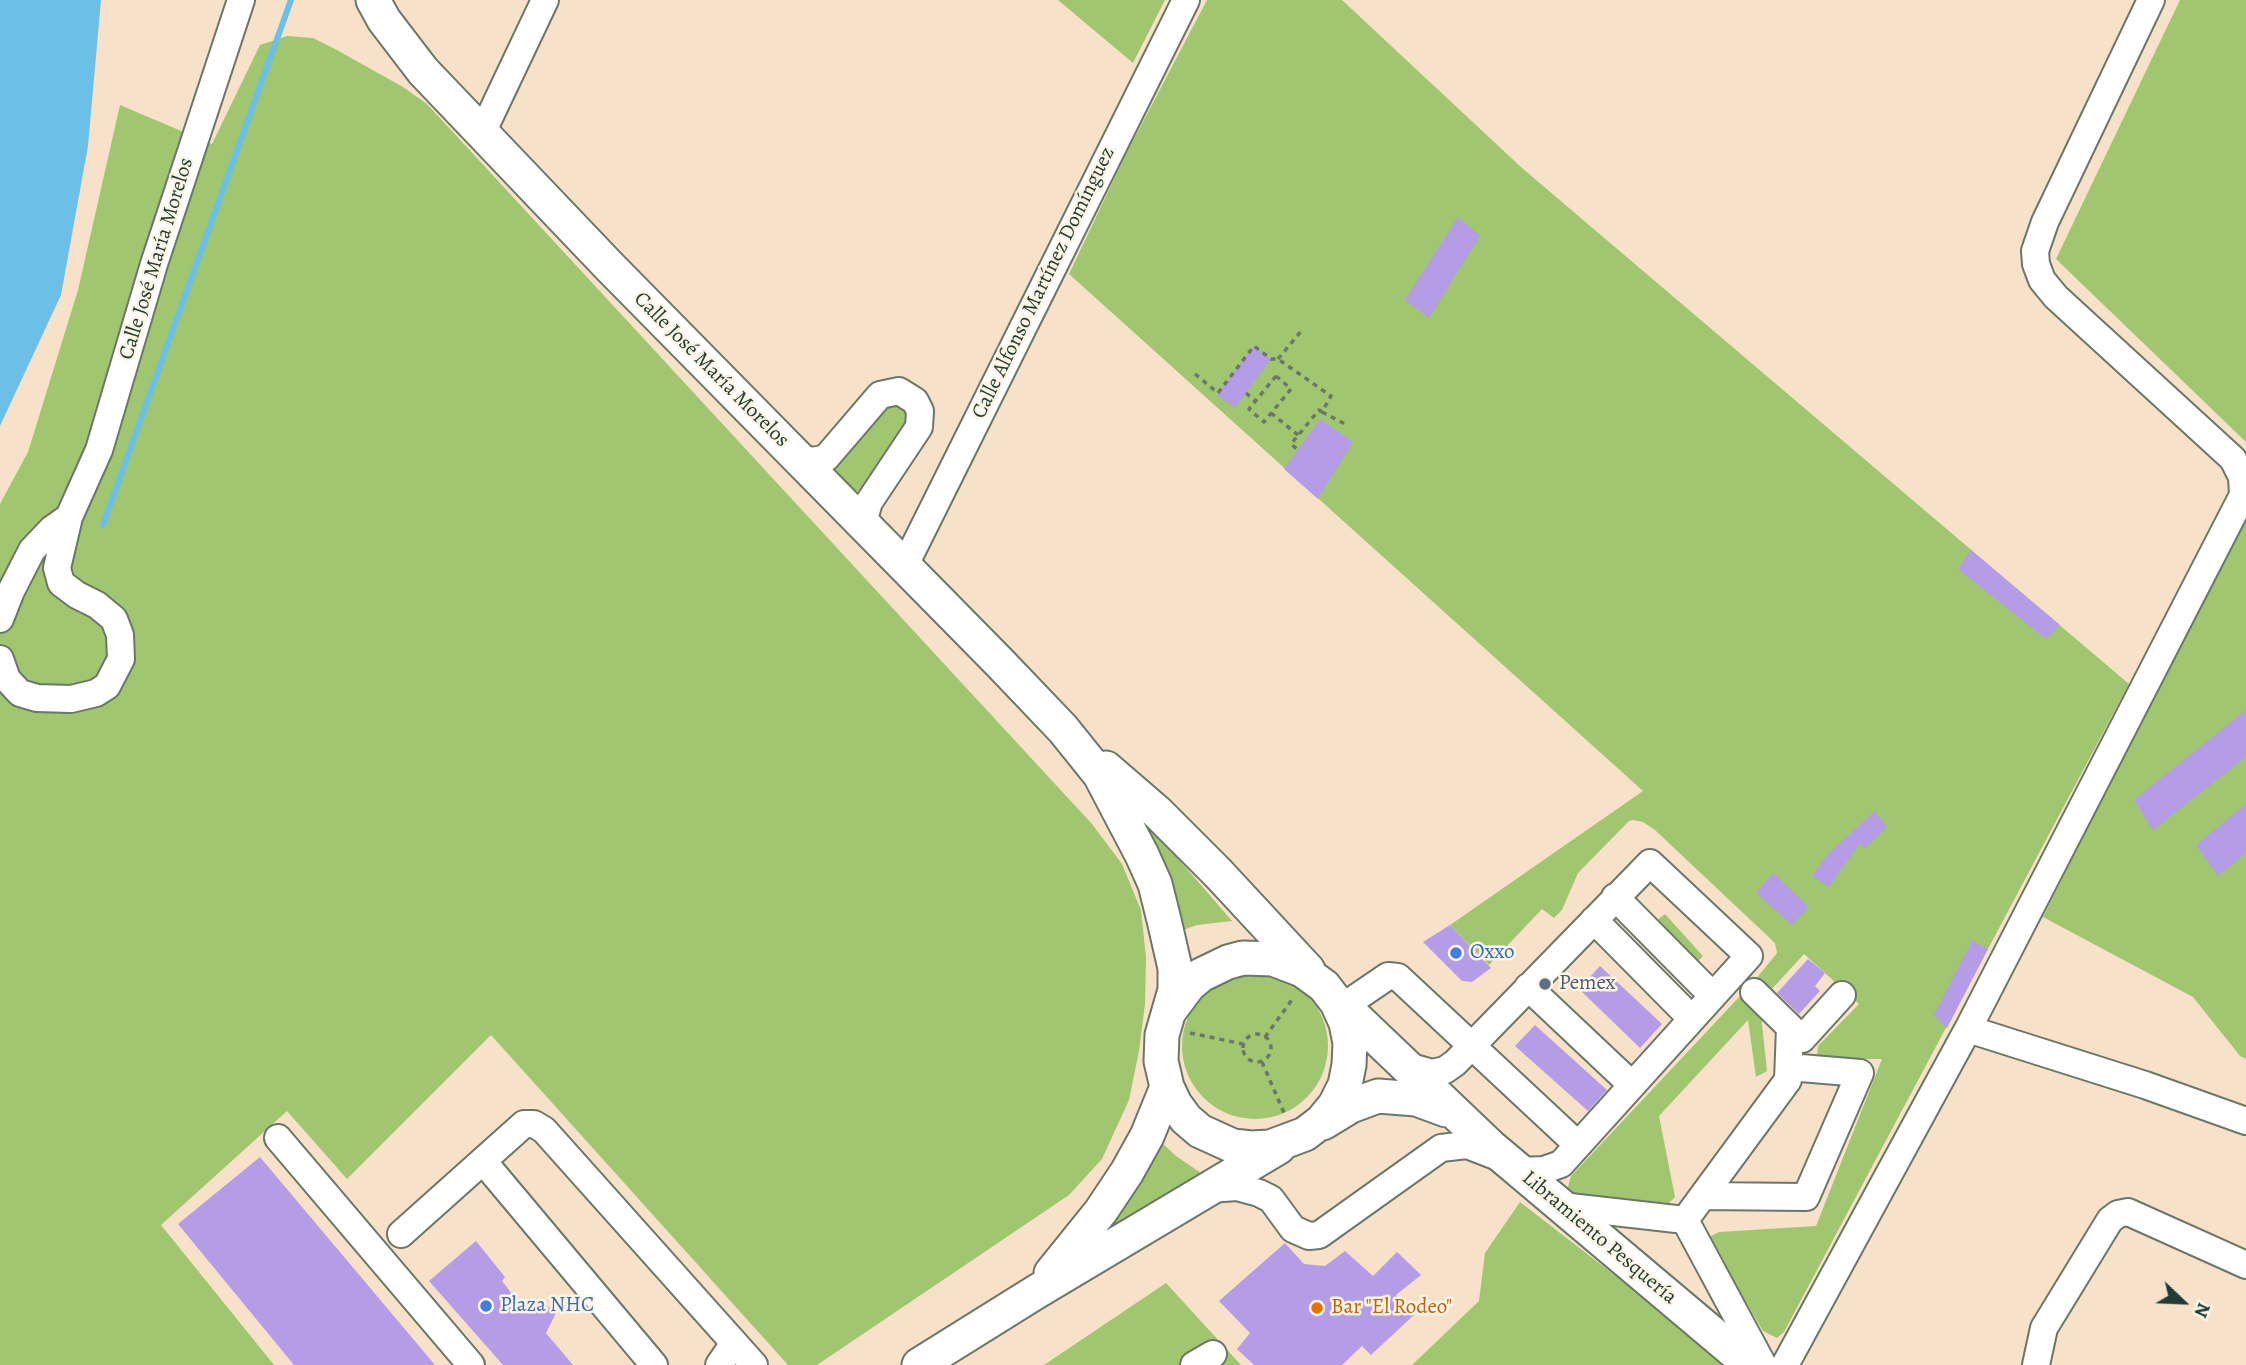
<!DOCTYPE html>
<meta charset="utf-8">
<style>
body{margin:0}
#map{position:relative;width:2246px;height:1365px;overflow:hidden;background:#f7e2c9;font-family:Alegreya,serif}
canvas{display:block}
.north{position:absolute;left:2148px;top:1267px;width:70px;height:70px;-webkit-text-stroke:5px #fcf5e5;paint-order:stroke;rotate:113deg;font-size:19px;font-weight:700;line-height:28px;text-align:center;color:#1f3d34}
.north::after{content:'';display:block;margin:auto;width:24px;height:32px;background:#1f3d34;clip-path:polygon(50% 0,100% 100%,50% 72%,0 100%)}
</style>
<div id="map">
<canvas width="2246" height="1365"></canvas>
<div class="north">N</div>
</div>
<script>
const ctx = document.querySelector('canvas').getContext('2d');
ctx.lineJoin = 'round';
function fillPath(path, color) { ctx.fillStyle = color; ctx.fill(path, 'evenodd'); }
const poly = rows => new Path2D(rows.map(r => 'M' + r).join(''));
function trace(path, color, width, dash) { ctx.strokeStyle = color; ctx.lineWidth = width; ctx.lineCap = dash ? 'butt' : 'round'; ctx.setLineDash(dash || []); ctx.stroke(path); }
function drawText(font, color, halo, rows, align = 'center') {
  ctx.font = font + ' Alegreya,serif'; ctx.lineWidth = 5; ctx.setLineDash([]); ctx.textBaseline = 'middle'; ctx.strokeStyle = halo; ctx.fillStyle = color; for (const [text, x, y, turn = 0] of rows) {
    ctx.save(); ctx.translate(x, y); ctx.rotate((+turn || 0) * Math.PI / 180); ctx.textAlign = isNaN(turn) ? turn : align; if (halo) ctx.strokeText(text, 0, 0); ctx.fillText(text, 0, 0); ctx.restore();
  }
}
const green = poly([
 [1058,0,1165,0,1133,63],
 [1207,0,1342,0,1522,168,2129,684,1784,1332,1777,1338,1763,1331,1711,1243,1709,1237,1719,1232,1816,1226,1882,1059,1829,1059,1817,1055,1818,1046,1859,1004,1804,954,1770,991,1757,982,1756,979,1777,953,1775,943,1655,830,1643,822,1633,820,1629,821,1578,873,1562,910,1554,918,1542,909,1489,965,1450,925,1643,791,1069,274,1126,154],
 [2180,0,2246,0,2246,442,2056,259],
 [287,36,313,38,335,49,403,87,427,104,1092,824,1122,864,1141,910,1146,957,1145,1004,1139,1051,1129,1100,1102,1159,1069,1195,817,1365,788,1365,491,1035,347,1179,287,1111,161,1225,274,1365,0,1365,0,504,28,452,78,290,120,105,212,144,260,45],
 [881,402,895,402,911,413,873,484,857,491,847,492,830,477,833,468],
 [2246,509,2246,1059,2240,1056,2193,997,2043,917],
 [1144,819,1232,921,1197,925,1183,930,1176,900,1167,871],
 [1665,914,1703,956,1695,964,1657,920],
 '1182 1046a73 73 0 1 1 146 0a73 73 0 1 1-146 0Z',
 [1741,995,1761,1014,1767,1071,1756,1077,1748,1020,1659,1116,1675,1197,1669,1203,1566,1194,1571,1176],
 [1159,1140,1176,1156,1201,1173,1087,1251],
 [1520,1202,1731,1365,1412,1365,1479,1301,1485,1253],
 [1166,1283,1241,1365,1044,1365]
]);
const water = poly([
 [0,0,101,0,88,146,61,295,0,426]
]);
const stream = poly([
 [103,525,291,0]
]);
const building = poly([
 [1458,217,1480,236,1429,318,1405,300],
 [1254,346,1271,359,1235,408,1217,395],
 [1320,419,1353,442,1318,499,1284,469],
 [1971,550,2060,625,2046,639,1958,569],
 [2246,710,2246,757,2153,830,2134,800],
 [2246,804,2246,853,2218,876,2196,845],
 [1875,811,1887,827,1865,848,1860,843,1829,887,1812,876,1829,853],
 [1773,873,1809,907,1792,925,1756,893],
 [1450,925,1491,968,1472,982,1462,981,1423,942],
 [1972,941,1988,949,1947,1028,1934,1015],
 [1808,959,1825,973,1815,986,1820,991,1799,1014,1777,993],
 [1600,966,1662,1024,1640,1048,1579,989],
 [1535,1025,1607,1090,1588,1111,1515,1046],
 [260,1157,435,1365,294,1365,178,1224],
 [476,1241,505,1277,502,1281,526,1312,532,1300,557,1311,546,1333,573,1365,503,1365,429,1281],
 [1285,1243,1304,1264,1325,1266,1345,1251,1373,1276,1397,1252,1421,1275,1396,1295,1414,1315,1371,1355,1362,1346,1342,1365,1254,1365,1237,1349,1250,1333,1219,1301]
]);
const path = poly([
 [1278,359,1302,330],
 [1195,374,1218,393,1254,346,1271,359,1278,359,1331,396,1322,412,1319,410,1291,444,1298,450],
 [1276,376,1291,389,1264,422,1249,409,1276,376],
 [1246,393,1255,401],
 [1322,412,1345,424],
 [1271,413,1298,435],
 [1190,1033,1243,1044],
 '1243 1048a14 14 0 1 1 28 0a14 14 0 1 1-28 0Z',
 [1265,1037,1294,997],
 [1262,1062,1285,1115]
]);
const minor = poly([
 [482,133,545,0],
 [799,458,813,461,826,458,880,395,899,391,915,401,920,411,919,427,869,502,865,516,867,530],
 [904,567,1186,0],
 [0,619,11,591,32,550,52,529,69,517],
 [0,659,7,679,20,693,37,698,71,699,96,693,107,686,121,659,120,635,114,619,97,605,77,595,61,583,57,568,69,517,99,450,154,264,241,0],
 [1615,897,1713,996],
 [1594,920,1692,1019],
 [1528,987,1632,1085],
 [1754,992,1802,1039,1842,995],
 [1344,1006,1388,976,1398,977,1578,1145],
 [1968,1029,2145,1085,2246,1121],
 [1404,1065,1432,1073,1445,1070,1455,1063,1650,863,1749,956,1561,1164,1544,1170,1519,1171],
 [278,1138,471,1365],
 [483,1161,654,1365],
 [1209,1189,1237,1187,1259,1193,1271,1199,1293,1229,1309,1236,1319,1235,1441,1148,1467,1145,1498,1157],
 [1703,1196,1806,1197,1860,1073,1789,1067],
 [1559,1202,1561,1206,1685,1220],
 [1685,1220,1788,1080,1790,1028],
 [1685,1220,1763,1365],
 [401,1234,524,1124,534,1124,544,1130,754,1365],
 [719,1365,734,1343],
 [1194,1365,1213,1354],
 [1785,1365,1968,1029,2243,495,2242,477,2233,459,2056,297,2042,280,2036,264,2035,251,2045,222,2151,0],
 [2036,1365,2044,1328,2110,1220,2118,1214,2128,1212,2246,1265]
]);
const major = poly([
 [373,0,384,20,423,71,609,266,1000,663,1063,729,1100,775,1142,855,1155,884,1164,920,1175,968,1175,990,1162,1035,1161,1061,1167,1087,1175,1104,1186,1119,1200,1131,1233,1146,1251,1148,1270,1147,1305,1134,1322,1121,1335,1105,1345,1085,1349,1065,1350,1043,1346,1023,1337,1003,1324,986,1302,970,1273,959,1243,958,1228,962,1201,975,1189,985,1171,1009],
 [1106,768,1157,812,1218,873,1308,970],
 [1340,1003,1490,1146,1750,1365],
 [1323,1123,1351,1106,1378,1096,1416,1099,1446,1110],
 [1051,1273,1101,1211,1127,1172,1147,1136,1167,1087],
 [919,1365,1036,1292,1279,1147]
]);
const markers = [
 [1456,953,7,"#3f7fe0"],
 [1545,984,7,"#5c6f8a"],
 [486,1306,7,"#3f7fe0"],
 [1317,1308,7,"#e8710a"]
];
const streetNames = [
 ["Calle José María Morelos",157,259,-73],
 ["Calle Alfonso Martínez Domínguez",1044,283,-64],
 ["Calle José María Morelos",711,370,45],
 ["Libramiento Pesquería",1599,1238,40]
];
const shopNames = [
 ["Oxxo",1470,953],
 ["Plaza NHC",500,1306]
];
const serviceNames = [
 ["Pemex",1559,984]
];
const foodNames = [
 ["Bar \"El Rodeo\"",1331,1308]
];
fillPath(green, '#a1c670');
fillPath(water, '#6ac0e6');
trace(stream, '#6ac0e6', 6);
fillPath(building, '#b49ce6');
trace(minor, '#6b7768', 30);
trace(major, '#6b7768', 37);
trace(path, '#6b7768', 3.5, [5, 5]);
trace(minor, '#fff', 26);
trace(major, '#fff', 33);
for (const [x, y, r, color] of markers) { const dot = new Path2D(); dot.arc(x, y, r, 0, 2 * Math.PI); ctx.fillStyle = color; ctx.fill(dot); trace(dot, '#fcf5e5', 2.5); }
drawText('21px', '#1f3d34', '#fcf5e5', streetNames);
drawText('21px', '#366cbe', '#fcf5e5', shopNames, 'left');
drawText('21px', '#4e5e75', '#fcf5e5', serviceNames, 'left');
drawText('21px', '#c56008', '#fcf5e5', foodNames, 'left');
</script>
